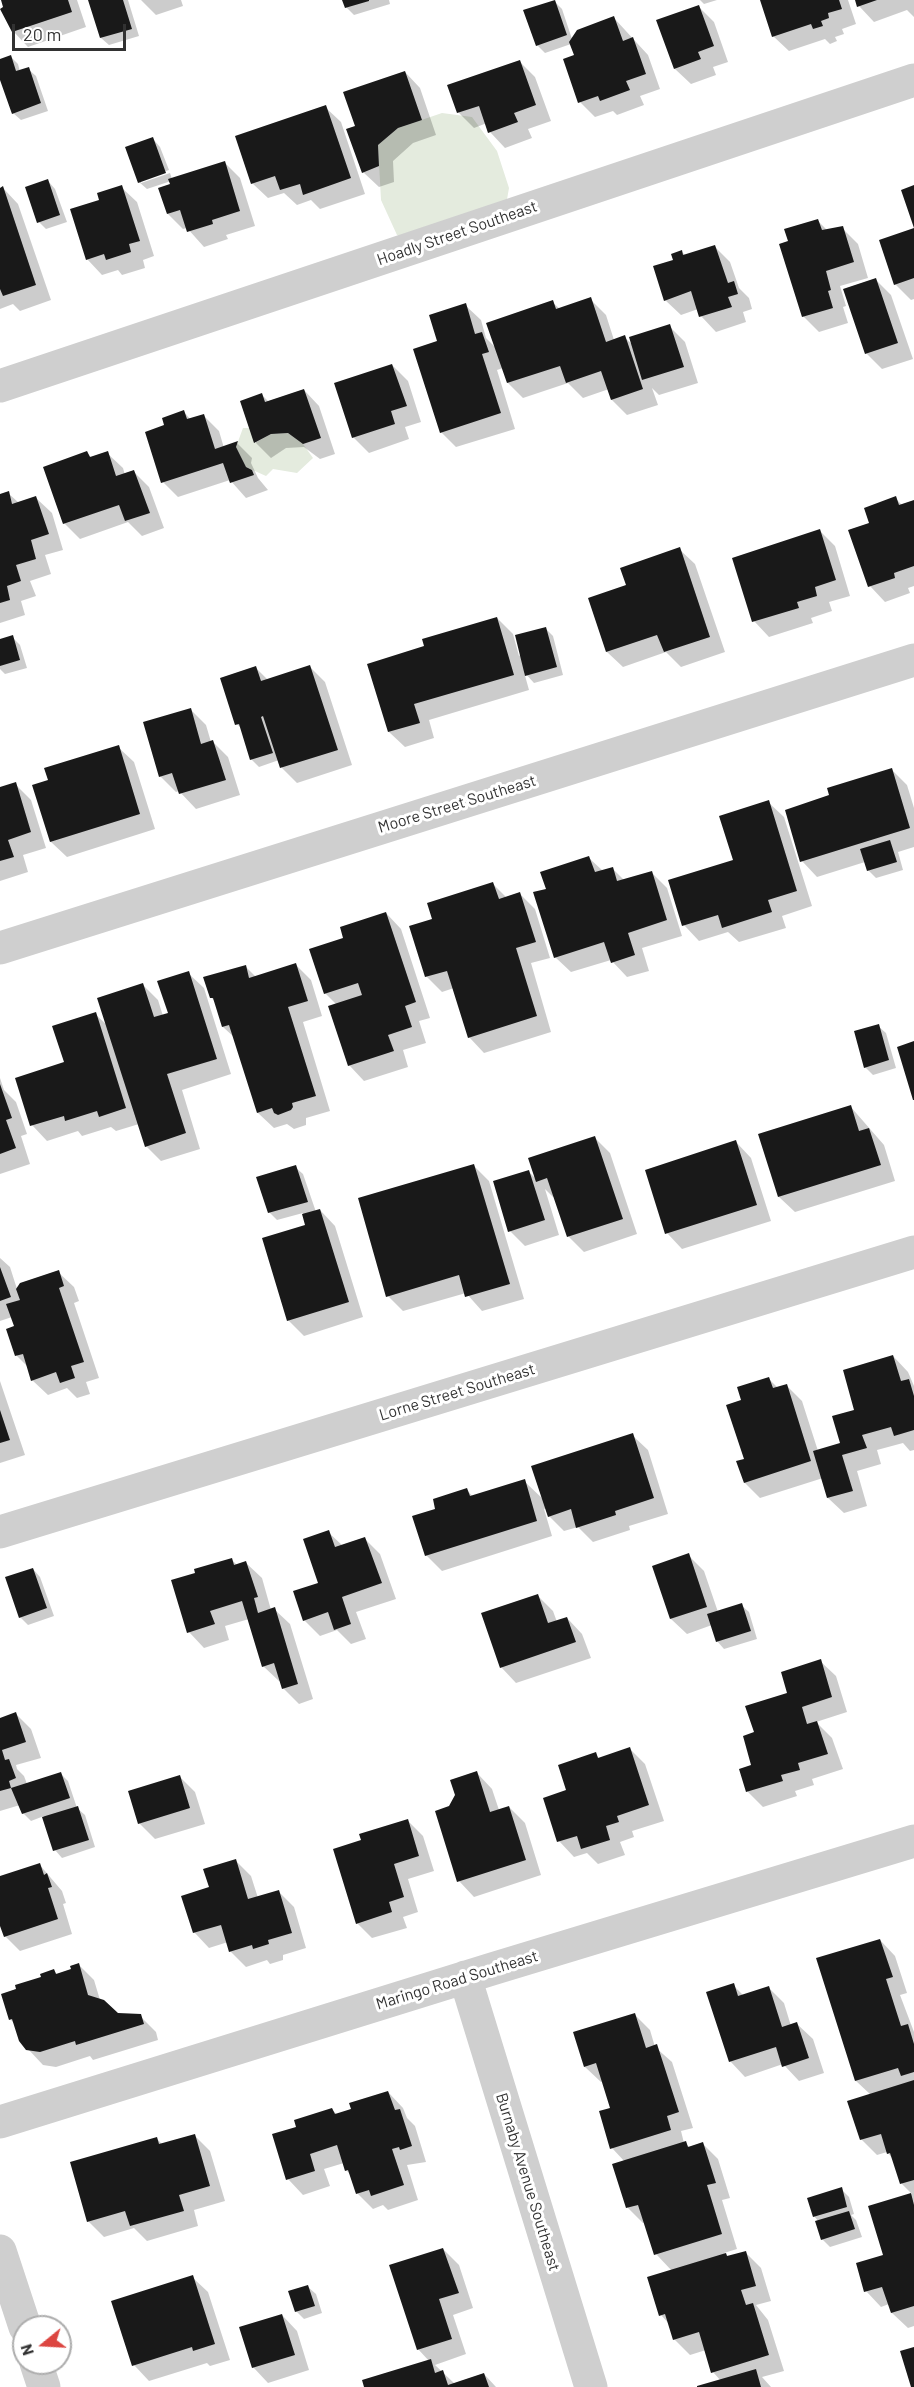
<!DOCTYPE html>
<style>
body{margin:0}
#map{position:relative;width:914px;height:2387px;overflow:hidden;background:#fff;font-family:Barlow,sans-serif}
canvas{display:block}
.north{position:absolute;left:12px;top:2315px;width:60px;height:60px;box-sizing:border-box;background:#fff;border:2px solid #adadad;border-radius:50%;rotate:252deg;font-size:16px;font-weight:700;line-height:24px;text-align:center;color:#323232}
.north::after{content:'';display:block;margin:auto;width:21px;height:27px;background:#dc4641;clip-path:polygon(50% 0,100% 100%,50% 72%,0 100%)}
.scale{position:absolute;left:12px;top:24px;width:114px;height:27px;box-sizing:border-box;border:3px solid #323232;border-top:0;padding-left:8px;font-size:18px;line-height:21px;white-space:nowrap;color:#323232;-webkit-text-stroke:4px #fff;paint-order:stroke}
</style>
<div id="map">
<canvas width="914" height="2387"></canvas>
<div class="north">N</div>
<div class="scale">20 m</div>
</div>
<script>
const ctx = document.querySelector('canvas').getContext('2d');
ctx.lineJoin = 'round';
function fillPath(path, color) { ctx.fillStyle = color; ctx.fill(path, 'evenodd'); }
const poly = rows => new Path2D(rows.map(r => 'M' + r).join(''));
function trace(path, color, width, dash) { ctx.strokeStyle = color; ctx.lineWidth = width; ctx.lineCap = dash ? 'butt' : 'round'; ctx.setLineDash(dash || []); ctx.stroke(path); }
function drawText(font, color, halo, rows, align = 'center') {
  ctx.font = font + ' Barlow,sans-serif'; ctx.lineWidth = 6; ctx.setLineDash([]); ctx.textBaseline = 'middle'; ctx.strokeStyle = halo; ctx.fillStyle = color; for (const [text, x, y, turn = 0] of rows) {
    ctx.save(); ctx.translate(x, y); ctx.rotate((+turn || 0) * Math.PI / 180); ctx.textAlign = isNaN(turn) ? turn : align; if (halo) ctx.strokeText(text, 0, 0); ctx.fillText(text, 0, 0); ctx.restore();
  }
}
const green = poly([
 [442,113,472,117,497,151,509,188,503,222,441,248,397,235,381,200,378,145,398,128],
 [243,428,249,428,255,443,271,434,288,433,303,444,313,458,297,473,273,469,266,476,246,467,236,447]
]);
const shadow = poly([
 [3,0,77,0,86,27,28,47,13,31],
 [90,0,128,0,139,36,109,45,101,38],
 [141,0,181,0,183,6,156,15],
 [344,0,389,0,390,4,354,15,346,7],
 [700,0,717,0,704,4],
 [761,0,848,0,856,24,842,29,844,34,835,37,837,41,830,44,825,39,789,51,773,36],
 [856,0,914,0,914,17,907,10,874,22,859,6],
 [554,1,562,9,572,39,614,18,648,55,660,89,640,96,644,105,617,115,613,111,595,117,580,102,575,56,571,44,545,53,537,45],
 [699,7,714,22,728,62,713,67,716,75,691,84,675,69],
 [11,57,18,64,20,72,28,69,36,76,48,111,21,120,13,113,0,75,0,60],
 [520,62,535,77,551,121,528,129,532,138,505,148,490,132,487,123,474,128,458,112],
 [405,72,420,88,436,135,413,143,393,161,394,182,379,187,363,172,357,127],
 [325,107,341,122,365,194,320,209,311,200,297,205,284,193,268,198,252,183],
 [153,139,160,147,169,170,141,180,141,183,170,173,172,179,224,162,240,178,255,226,226,235,228,239,204,247,187,228,183,229,168,214,172,185,171,181,147,189,139,182],
 [48,181,55,189,67,222,46,229,39,222],
 [121,187,137,202,154,256,143,260,145,268,122,275,118,270,102,275,87,259,101,201],
 [3,188,18,204,51,300,20,311,13,304,0,309,0,189],
 [818,221,827,230,842,228,858,244,868,278,840,286,846,306,843,307,848,323,819,332,803,316,790,242],
 [914,230,914,299,911,300,895,284],
 [714,246,730,262,739,288,749,298,752,309,743,312,746,322,716,332,701,316,698,309,681,315,665,300,675,261,681,251,686,256],
 [876,280,891,295,913,359,882,369,866,353],
 [590,299,606,315,614,340,624,337,633,345,669,326,685,342,698,383,659,395,652,388,658,405,627,415,612,400,609,389,583,398,568,383,523,398,508,383,503,368,497,370,515,429,456,447,441,432,439,342,465,305,481,320,486,338,497,349,552,302,560,309],
 [392,365,408,381,421,422,405,427,409,439,369,453,353,437],
 [304,390,319,406,335,454,320,459,304,447,286,448,271,458,256,443,242,402,262,395,269,402],
 [184,412,191,420,204,416,219,431,224,448,237,443,252,458,251,463,258,478,268,490,246,498,230,480,178,497,163,482,166,426],
 [87,453,92,458,107,453,123,468,125,475,134,472,149,487,164,528,142,536,128,522,80,539,64,523],
 [8,493,19,503,36,498,52,513,63,550,45,555,51,574,30,581,36,596,21,601,25,615,0,623,0,495],
 [895,498,903,506,914,502,914,586,908,588,910,593,885,602,870,586,850,531,871,524],
 [820,531,835,546,850,596,829,602,832,611,811,618,813,623,769,637,754,621],
 [679,549,695,564,725,652,681,667,666,652,623,667,607,652,590,599,628,586],
 [497,618,513,634,519,656,545,628,553,636,563,675,534,683,524,672,529,690,429,720,434,738,405,747,389,732,426,647],
 [12,637,20,645,27,668,5,674,0,669,0,641],
 [310,667,325,682,352,765,297,783,282,768,279,760,259,767,251,759,243,730,237,724,256,668,268,680],
 [190,709,206,725,211,742,213,742,228,757,240,795,196,809,179,791,176,792,160,776],
 [118,747,134,762,155,829,67,857,51,842,50,781],
 [892,770,907,785,914,808,914,847,898,852,903,870,876,878,868,870,865,862,817,877,802,861,831,796],
 [15,784,31,800,46,848,23,855,28,872,0,881,0,789],
 [768,802,784,817,812,906,782,916,786,928,739,942,728,932,699,941,684,925,734,861],
 [589,858,603,871,612,868,625,881,651,872,667,888,682,936,642,948,649,971,627,977,611,960,571,972,555,957],
 [493,884,507,898,520,894,535,909,550,958,531,963,551,1032,484,1053,469,1037,454,988,442,992,426,976,434,920],
 [386,913,401,929,430,1018,419,1021,426,1043,403,1050,408,1067,364,1081,349,1065,337,1005,325,993,345,939],
 [296,965,311,980,322,1016,303,1022,330,1111,306,1118,306,1125,294,1129,287,1124,274,1128,258,1113,235,1038,223,1027,215,1002,212,998,245,966,256,977],
 [188,973,204,988,231,1074,182,1090,200,1149,161,1161,146,1146,139,1124,116,1131,111,1127,82,1136,78,1131,47,1141,32,1125,95,1014,108,1026,143,985,158,1000,163,1016,170,1014],
 [878,1026,886,1033,896,1068,873,1075,865,1067],
 [0,1078,4,1090,16,1102,27,1134,21,1136,30,1164,0,1174],
 [850,1106,884,1145,895,1181,795,1212,779,1197],
 [595,1138,610,1153,637,1234,584,1252,569,1237,555,1196,553,1197,545,1189,559,1235,525,1246,510,1231,529,1172,537,1180],
 [736,1142,751,1158,771,1221,682,1249,667,1233],
 [474,1166,489,1181,524,1299,482,1311,466,1293,403,1311,388,1296],
 [295,1167,303,1174,316,1212,320,1210,335,1226,363,1317,304,1336,288,1320,307,1226,303,1213,277,1220,269,1212],
 [0,1258,10,1267,17,1289,58,1272,74,1287,79,1301,74,1303,99,1378,86,1382,90,1394,77,1398,67,1388,48,1395,32,1380,28,1367,17,1356,15,1327,12,1317,0,1321],
 [893,1356,908,1372,914,1386,914,1450,910,1451,903,1443,877,1450,881,1464,857,1471,867,1506,844,1513,828,1498,823,1478,760,1498,745,1483,743,1401,769,1379,778,1388,787,1386,802,1401,818,1451,842,1444,856,1411],
 [0,1381,25,1455,0,1463],
 [632,1435,648,1450,668,1514,629,1526,630,1530,593,1542,578,1527,564,1531,549,1516,546,1508,544,1509,552,1536,442,1571,426,1555,437,1510,467,1490,473,1497,524,1481,544,1500],
 [328,1532,343,1546,365,1539,380,1554,396,1599,356,1612,366,1639,351,1644,337,1630,320,1636,304,1620,320,1584],
 [688,1555,704,1571,718,1612,741,1605,749,1612,757,1639,724,1649,717,1641,712,1625,687,1634,671,1619,654,1567],
 [232,1560,237,1565,246,1563,262,1578,271,1610,274,1609,290,1624,313,1699,299,1704,283,1688,281,1681,279,1681,263,1666,249,1619,225,1626,229,1640,204,1648,189,1632,196,1574],
 [33,1569,40,1577,54,1616,28,1625,20,1617],
 [538,1596,553,1611,557,1622,567,1618,582,1634,591,1658,516,1683,501,1667],
 [820,1661,836,1676,847,1712,816,1722,832,1738,843,1769,812,1779,814,1785,795,1791,797,1796,763,1807,748,1792,741,1770,753,1766,789,1694],
 [16,1714,31,1729,41,1758,16,1765,17,1769,24,1776,27,1784,61,1774,68,1781,77,1808,85,1815,95,1847,62,1858,55,1850,44,1816,31,1821,23,1813,20,1805,0,1811,0,1719],
 [630,1749,645,1764,664,1821,632,1831,634,1837,620,1842,625,1855,598,1864,587,1853,574,1857,559,1841,568,1791,595,1754,600,1759],
 [477,1773,492,1789,499,1810,509,1807,525,1823,541,1875,474,1897,459,1881,450,1808],
 [180,1777,195,1792,205,1824,155,1839,139,1823],
 [407,1820,423,1836,434,1871,408,1879,418,1912,403,1917,407,1928,372,1938,357,1923,363,1841],
 [236,1861,251,1876,258,1898,279,1892,294,1907,306,1948,283,1955,283,1960,270,1964,267,1960,246,1967,230,1951,228,1942,209,1948,194,1932,211,1888],
 [39,1864,62,1891,66,1903,63,1904,72,1934,20,1951,5,1936,0,1921,0,1877],
 [880,1940,895,1956,907,1993,900,1995,914,2032,914,2326,908,2328,892,2313,889,2304,881,2307,866,2291,885,2256,870,2207,912,2194,902,2184,894,2160,887,2152,877,2155,861,2139,871,2095,856,2081,818,1959],
 [79,1965,94,1980,100,2000,118,2015,140,2016,156,2032,158,2040,93,2060,90,2056,56,2067,43,2065,28,2049,15,2024,11,2020,3,1995,54,1971,58,1975,73,1970],
 [733,1985,744,1996,769,1988,784,2003,791,2026,797,2024,813,2039,824,2073,799,2081,783,2064,745,2077,730,2061],
 [635,2015,650,2030,655,2047,672,2062,693,2128,681,2131,684,2143,691,2148,703,2144,718,2159,730,2198,722,2200,737,2249,724,2253,729,2257,745,2252,761,2268,771,2301,756,2305,768,2320,784,2371,762,2377,771,2387,700,2387,721,2381,713,2372,706,2350,690,2355,674,2339,670,2325,661,2315,649,2278,672,2271,656,2254,646,2222,643,2223,628,2208,625,2162,612,2148,612,2109,603,2081,601,2082,585,2067],
 [388,2092,403,2108,407,2118,415,2126,426,2162,407,2165,418,2200,388,2210,383,2205,373,2209,357,2193,352,2176,346,2170,344,2163,324,2169,330,2186,303,2195,288,2179,298,2128,332,2110,338,2115],
 [194,2135,210,2151,225,2201,194,2210,198,2226,147,2241,134,2228,104,2237,88,2221,157,2139,163,2145],
 [841,2189,849,2197,854,2214,851,2215,856,2220,862,2237,830,2247,822,2239,819,2222,814,2216],
 [443,2249,459,2265,473,2308,453,2315,466,2354,435,2365,455,2384,484,2374,496,2387,366,2387,429,2361,418,2349],
 [192,2277,208,2292,230,2360,210,2366,207,2363,149,2381,134,2365],
 [308,2287,316,2294,322,2313,304,2319,296,2311],
 [282,2315,297,2331,309,2370,268,2383,253,2367]
]);
const building = poly([
 [1,0,68,0,72,12,12,32,0,9,3,7],
 [88,0,123,0,132,29,100,38],
 [342,0,369,0,369,1,345,8],
 [555,0,567,35,536,46,523,10],
 [760,0,839,0,842,9,828,13,829,18,821,21,823,26,813,29,811,24,772,37],
 [855,0,877,0,857,7],
 [699,5,714,46,698,52,701,59,674,69,656,20],
 [614,16,623,41,633,37,646,74,626,81,630,90,600,101,598,96,578,103,563,59,574,55,569,42,577,30],
 [11,55,16,71,29,67,41,103,12,114,0,80,0,59],
 [520,60,536,105,514,113,518,122,488,133,479,106,457,113,447,85],
 [405,71,422,120,398,128,378,145,379,166,362,173,346,129,355,126,343,92],
 [326,105,351,178,303,195,300,184,280,190,275,176,251,184,235,136],
 [153,137,166,173,138,183,125,147],
 [225,161,240,211,212,220,213,224,187,232,180,210,167,214,158,188,170,184,168,179],
 [48,179,60,215,37,223,25,187],
 [122,185,140,241,129,244,131,252,106,260,104,254,86,260,70,209,99,200,97,193],
 [914,185,914,228,901,190],
 [3,186,36,285,3,296,0,289,0,188],
 [818,219,822,230,843,226,854,262,826,271,831,290,828,291,833,308,802,317,779,244,788,241,784,229],
 [914,228,914,278,894,285,879,240],
 [715,245,728,283,734,281,738,294,728,297,732,307,699,317,691,291,664,301,653,266,673,260,671,254,682,250,683,255],
 [876,278,898,343,865,354,843,289],
 [591,297,606,342,625,335,643,389,611,400,601,371,566,383,560,366,507,383,486,323,553,300,556,309],
 [466,303,475,334,482,332,489,352,482,354,501,413,440,433,413,349,437,341,429,315],
 [670,324,684,367,642,380,629,337],
 [392,364,407,406,391,411,395,424,352,438,334,383],
 [304,389,321,438,303,444,288,433,271,434,254,443,240,401,262,393,265,402],
 [184,410,187,419,204,414,215,449,238,441,236,447,246,467,252,470,254,475,230,483,223,463,161,483,145,432,164,425,162,418],
 [87,451,90,457,108,451,116,476,134,470,150,513,125,521,119,505,63,524,43,467],
 [9,491,12,504,36,496,49,534,31,540,36,559,16,565,21,581,7,586,10,600,0,603,0,494],
 [896,496,899,505,914,500,914,566,894,573,895,578,868,587,848,530,869,523,864,508],
 [820,529,836,580,815,587,817,596,797,602,799,608,752,622,732,558],
 [680,547,710,637,664,652,657,635,606,652,588,598,626,585,620,568],
 [497,617,514,675,414,704,420,723,388,732,367,664,424,646,422,639],
 [546,627,557,667,525,676,515,635],
 [13,635,20,660,0,666,0,639],
 [310,665,338,750,280,768,263,716,261,717,273,753,250,760,239,724,235,725,220,678,256,666,261,681],
 [191,708,201,744,213,740,226,780,179,794,172,773,159,777,143,722],
 [119,745,140,814,50,842,32,785,48,780,44,768],
 [892,768,910,828,800,862,785,810,829,795,827,788],
 [16,782,31,832,8,840,14,857,0,861,0,787],
 [769,800,797,891,768,900,772,912,722,928,718,915,682,926,668,880,733,860,719,816],
 [890,840,897,862,867,871,860,849],
 [589,856,595,872,613,867,617,881,652,871,667,920,628,933,635,955,611,963,604,942,554,958,533,892,546,889,540,872],
 [493,882,499,899,520,892,536,942,516,948,537,1016,468,1038,447,971,425,977,409,926,432,919,427,903],
 [386,912,416,1002,405,1006,412,1027,388,1035,394,1051,348,1066,328,1006,362,995,358,983,324,994,309,949,343,938,340,927],
 [296,963,308,1001,288,1007,316,1096,292,1103,293,1107,291,1110,278,1115,274,1113,272,1108,257,1113,229,1025,222,1027,213,998,210,998,203,977,246,965,249,978],
 [189,971,217,1059,167,1074,186,1133,145,1147,97,998,143,983,154,1017,168,1013,157,981],
 [96,1012,126,1108,99,1117,97,1111,65,1121,64,1116,30,1126,15,1078,64,1062,52,1026],
 [879,1024,889,1060,864,1068,854,1031],
 [914,1041,914,1100,913,1100,897,1047],
 [0,1084,12,1118,6,1120,16,1148,0,1154],
 [851,1105,859,1131,869,1128,881,1165,778,1197,758,1134],
 [595,1136,623,1219,567,1237,547,1178,536,1182,528,1158],
 [736,1140,757,1205,665,1234,645,1170],
 [474,1164,510,1284,465,1297,459,1275,386,1297,358,1198],
 [296,1165,308,1202,268,1213,256,1177],
 [529,1170,545,1220,508,1232,493,1181],
 [320,1209,349,1302,287,1321,262,1238,305,1225,302,1214],
 [0,1267,11,1297,0,1301],
 [59,1270,64,1286,59,1288,84,1362,71,1366,75,1378,60,1383,56,1372,31,1381,23,1354,15,1356,6,1329,14,1326,6,1304,20,1300,16,1289,20,1283],
 [893,1355,901,1381,909,1379,914,1396,914,1430,894,1436,891,1427,862,1435,867,1448,842,1455,853,1491,827,1498,813,1451,840,1443,832,1416,854,1410,843,1370],
 [769,1377,773,1388,787,1384,811,1461,744,1483,736,1461,744,1459,726,1405,741,1400,737,1387],
 [0,1410,10,1440,0,1443],
 [633,1433,654,1498,615,1511,616,1515,576,1528,571,1509,548,1517,531,1466],
 [525,1479,537,1521,425,1556,412,1516,435,1509,433,1499,467,1488,470,1496],
 [329,1530,335,1547,365,1537,382,1583,342,1597,351,1624,334,1630,328,1612,303,1621,293,1591,318,1583,303,1539],
 [689,1553,707,1607,670,1619,652,1566],
 [232,1558,234,1565,246,1561,258,1597,254,1598,258,1613,275,1607,298,1684,282,1689,274,1663,262,1667,242,1601,210,1611,215,1624,187,1633,171,1580,195,1573,194,1569],
 [33,1568,47,1608,19,1618,5,1577],
 [538,1594,548,1623,567,1617,576,1642,500,1668,481,1613],
 [742,1603,751,1631,716,1642,707,1614],
 [821,1659,832,1697,802,1707,807,1724,817,1721,828,1754,798,1763,800,1770,781,1775,783,1781,746,1792,739,1769,751,1765,743,1736,754,1732,745,1706,787,1693,781,1672],
 [16,1712,26,1742,2,1750,5,1760,9,1759,16,1778,9,1781,11,1788,0,1791,0,1718],
 [630,1747,649,1805,617,1816,619,1822,606,1826,610,1840,581,1849,577,1836,557,1842,543,1798,566,1790,558,1765,596,1752,598,1758],
 [477,1771,490,1812,509,1806,526,1860,457,1882,435,1811,449,1806,455,1795,450,1780],
 [61,1772,70,1798,22,1814,11,1788],
 [180,1775,190,1808,138,1824,128,1791],
 [78,1806,89,1840,53,1851,42,1817],
 [408,1819,419,1856,394,1864,404,1897,389,1902,392,1912,356,1924,333,1849,361,1840,359,1834],
 [236,1859,248,1899,279,1890,292,1933,268,1940,269,1944,253,1949,252,1945,229,1952,221,1925,193,1933,181,1896,209,1887,203,1869],
 [40,1863,44,1875,47,1873,52,1887,48,1888,58,1919,4,1937,0,1926,0,1876],
 [880,1939,893,1977,886,1979,901,2026,908,2024,914,2044,914,2072,901,2076,898,2068,855,2081,816,1958],
 [79,1963,88,1995,104,2000,118,2013,141,2014,144,2024,76,2045,75,2041,40,2052,26,2050,19,2041,12,2019,9,2020,1,1994,16,1989,15,1985,41,1977,40,1974,54,1969,56,1974,71,1969,70,1966],
 [734,1983,738,1996,769,1986,782,2027,797,2022,809,2058,782,2067,776,2047,729,2062,706,1992],
 [635,2013,646,2048,657,2044,679,2112,667,2116,671,2130,610,2149,599,2111,610,2108,596,2063,584,2067,573,2032],
 [914,2080,914,2180,900,2184,890,2153,887,2154,881,2134,860,2140,847,2101],
 [388,2091,395,2110,400,2109,412,2146,400,2150,399,2147,392,2149,404,2185,371,2196,369,2190,356,2194,348,2170,345,2171,337,2145,310,2154,315,2171,286,2180,272,2134,296,2127,294,2120,332,2108,335,2114,351,2109,349,2103],
 [195,2134,210,2186,179,2195,184,2211,130,2226,125,2211,87,2222,70,2162,157,2137,159,2144],
 [686,2141,688,2147,703,2142,716,2183,707,2185,722,2234,654,2255,638,2205,626,2208,612,2164],
 [842,2187,847,2207,813,2217,807,2198],
 [911,2193,914,2205,914,2306,891,2313,882,2287,864,2292,856,2263,883,2255,868,2206],
 [849,2211,855,2229,821,2240,815,2221],
 [443,2248,459,2293,439,2299,452,2339,417,2350,389,2265],
 [746,2251,756,2286,741,2290,746,2305,753,2303,769,2355,711,2373,699,2332,673,2340,665,2314,659,2316,647,2277,726,2253,727,2256],
 [193,2275,215,2344,193,2351,192,2347,132,2366,111,2301],
 [308,2285,315,2306,295,2312,288,2291],
 [282,2314,295,2355,252,2368,239,2327],
 [914,2347,914,2387,911,2387,900,2351],
 [431,2359,435,2373,443,2370,448,2385,484,2373,489,2387,364,2387,362,2380],
 [756,2369,761,2387,697,2387,697,2386]
]);
const minor = poly([
 [0,386,914,80],
 [0,948,914,660],
 [0,1532,914,1252],
 [465,1977,591,2387],
 [0,2122,492,1969,914,1841]
]);
const tertiary = poly([
 [0,2251,25,2327],
 [36,2363,44,2387]
]);
const streetNames = [
 ["Hoadly Street Southeast",457,233,-19],
 ["Moore Street Southeast",457,804,-17],
 ["Lorne Street Southeast",457,1392,-17],
 ["Maringo Road Southeast",457,1980,-17],
 ["Burnaby Avenue Southeast",528,2182,73]
];
fillPath(green, '#e4ebde');
fillPath(shadow, '#0003');
fillPath(building, '#191919');
trace(minor, '#cfcfcf', 33);
trace(tertiary, '#cfcfcf', 33);
drawText('16px', '#323232', '#fff', streetNames);
</script>
